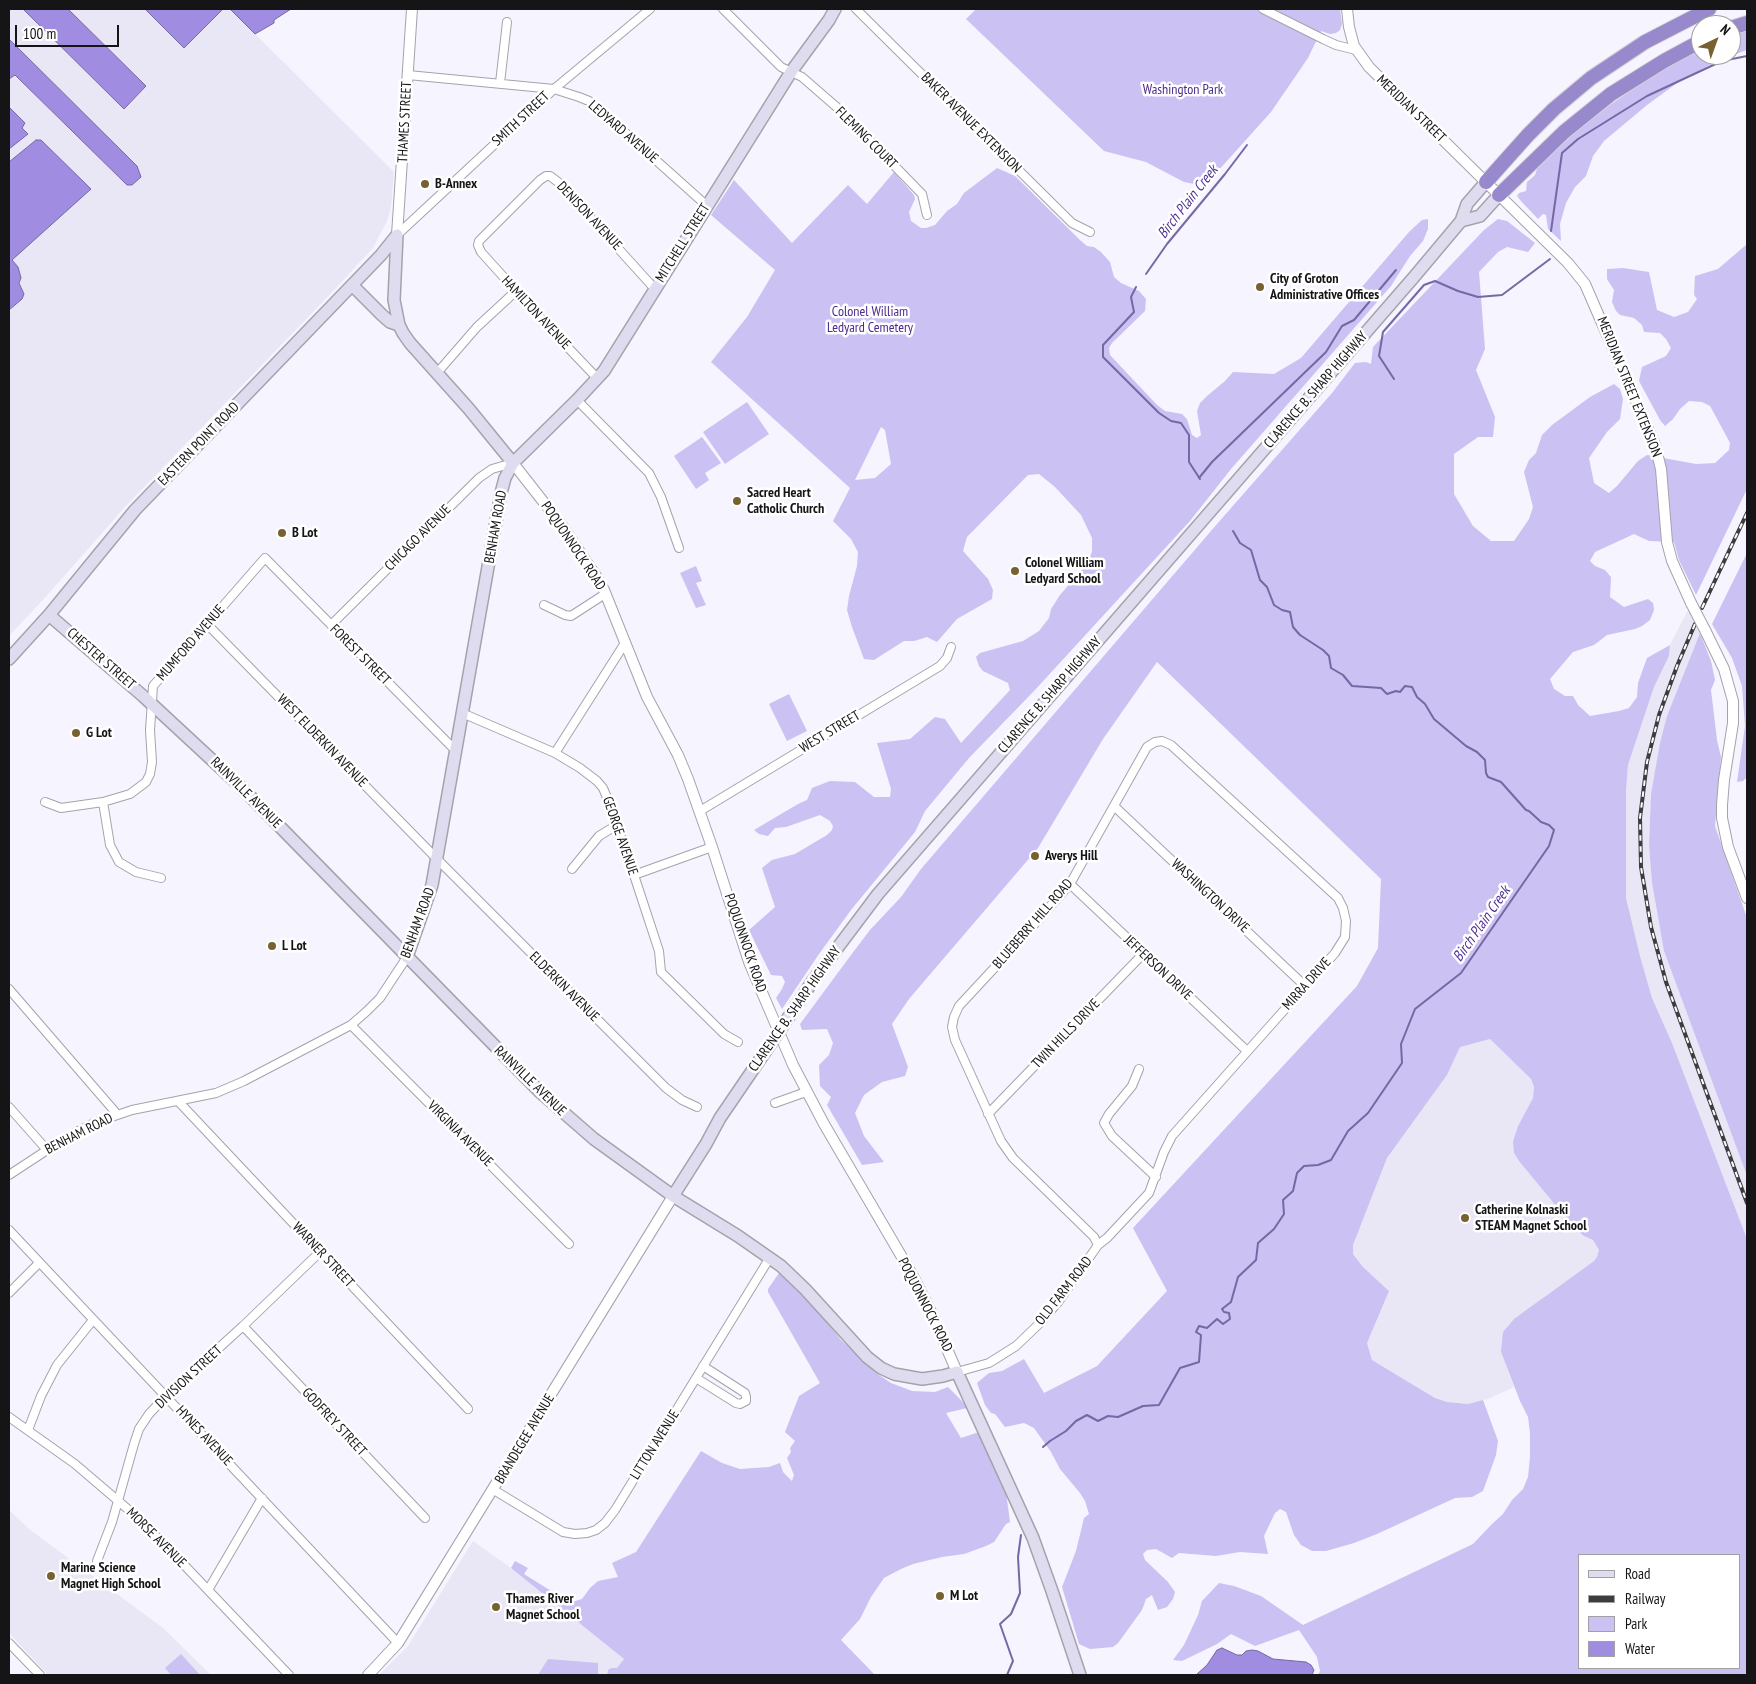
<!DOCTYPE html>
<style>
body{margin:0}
#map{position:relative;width:1756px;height:1684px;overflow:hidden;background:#f6f4fe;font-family:"PT Sans Narrow",sans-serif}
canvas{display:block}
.frame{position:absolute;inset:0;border:10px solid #151518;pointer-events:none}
.legend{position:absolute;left:1578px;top:1554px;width:162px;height:115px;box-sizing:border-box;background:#fff;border:1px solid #a1a1a3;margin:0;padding:6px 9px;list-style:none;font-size:15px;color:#151518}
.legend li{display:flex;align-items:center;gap:10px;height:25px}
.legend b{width:25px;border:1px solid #a1a1a3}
.north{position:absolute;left:1691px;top:15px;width:50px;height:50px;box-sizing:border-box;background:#fff;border:1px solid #a1a1a3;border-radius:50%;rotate:42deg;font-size:14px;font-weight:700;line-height:20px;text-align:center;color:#151518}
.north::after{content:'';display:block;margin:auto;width:18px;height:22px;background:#786131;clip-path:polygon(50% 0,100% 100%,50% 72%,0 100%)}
.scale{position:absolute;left:15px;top:25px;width:104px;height:22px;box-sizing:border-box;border:2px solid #151518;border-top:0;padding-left:6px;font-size:15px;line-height:18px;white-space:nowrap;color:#151518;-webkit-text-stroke:4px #fff;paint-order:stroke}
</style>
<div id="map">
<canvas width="1756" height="1684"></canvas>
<div class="frame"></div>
<ul class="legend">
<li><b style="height:6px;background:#e0dcf0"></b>Road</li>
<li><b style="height:6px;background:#3d3d41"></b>Railway</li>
<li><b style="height:14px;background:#cbc1f3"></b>Park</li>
<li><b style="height:14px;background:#a08ce0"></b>Water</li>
</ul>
<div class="north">N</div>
<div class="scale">100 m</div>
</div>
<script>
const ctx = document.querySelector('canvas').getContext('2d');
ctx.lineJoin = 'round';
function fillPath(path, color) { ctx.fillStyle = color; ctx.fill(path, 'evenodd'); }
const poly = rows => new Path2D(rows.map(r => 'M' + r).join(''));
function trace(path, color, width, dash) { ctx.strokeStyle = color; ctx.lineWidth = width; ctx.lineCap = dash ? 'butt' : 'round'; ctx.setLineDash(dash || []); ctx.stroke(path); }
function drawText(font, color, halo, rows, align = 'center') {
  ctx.font = font + ' "PT Sans Narrow",sans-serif'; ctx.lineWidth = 5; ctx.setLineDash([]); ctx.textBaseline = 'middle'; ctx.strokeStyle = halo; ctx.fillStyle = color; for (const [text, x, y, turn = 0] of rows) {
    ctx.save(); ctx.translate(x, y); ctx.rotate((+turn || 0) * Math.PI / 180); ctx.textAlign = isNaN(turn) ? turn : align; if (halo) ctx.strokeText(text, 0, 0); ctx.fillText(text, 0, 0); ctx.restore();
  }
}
const built = poly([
 [9,9,23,9,124,109,146,86,68,9,145,9,184,48,223,9,230,9,394,172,391,207,387,221,373,248,336,288,125,507,42,601,9,636,9,310,22,299,24,294,12,260,36,140,9,162,9,149,28,134,22,127,25,123,9,107,9,79,14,75,127,185,137,166,9,39],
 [1688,610,1700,633,1667,716,1651,794,1649,845,1652,883,1664,951,1747,1176,1747,1239,1672,1043,1652,998,1640,956,1626,898,1626,791,1628,765,1654,687,1669,656,1670,645],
 [1490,1039,1531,1079,1534,1087,1533,1098,1518,1126,1514,1153,1519,1161,1575,1229,1584,1236,1593,1240,1599,1250,1597,1257,1594,1261,1544,1297,1501,1352,1514,1387,1488,1399,1468,1404,1447,1402,1435,1398,1372,1360,1367,1343,1389,1291,1363,1267,1353,1254,1353,1245,1387,1158,1447,1075,1460,1046],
 [9,1510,29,1529,163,1628,211,1675,48,1675,9,1633],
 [473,1541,511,1568,624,1659,617,1668,608,1670,607,1675,379,1675,408,1646]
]);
const green = poly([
 [976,9,1340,9,1342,24,1340,30,1336,33,1330,34,1321,31,1308,58,1271,112,1208,182,1194,184,1184,182,1146,162,1104,151,966,19],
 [1747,29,1747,50,1719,60,1680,81,1647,105,1604,141,1593,156,1586,176,1575,187,1566,203,1560,224,1561,241,1548,229,1546,215,1543,214,1538,219,1521,201,1517,196,1519,193,1526,191,1527,182,1535,175,1538,166,1591,118,1659,71,1701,49,1701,55,1731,55,1731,36],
 [997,168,1015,176,1080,240,1087,246,1094,247,1101,252,1110,262,1114,277,1121,283,1139,291,1146,299,1145,311,1112,343,1109,348,1110,355,1157,405,1165,411,1182,414,1187,419,1192,435,1197,438,1201,435,1197,411,1200,403,1207,396,1225,381,1233,372,1274,374,1301,358,1409,232,1422,220,1428,219,1428,229,1423,241,1410,256,1391,286,1231,469,1190,521,1034,691,969,758,925,811,915,832,851,910,819,954,782,1009,776,998,782,989,785,982,782,976,771,975,749,930,775,907,762,868,772,860,795,854,827,835,832,830,833,826,830,821,820,815,786,827,775,828,768,836,759,834,754,830,798,804,807,800,812,788,830,781,855,782,874,797,890,797,891,789,877,743,910,739,935,717,945,719,961,743,1010,690,1008,683,983,671,979,666,976,657,980,653,1023,641,1039,631,1049,618,1051,609,1060,595,1087,564,1092,552,1092,538,1081,515,1055,487,1039,474,1028,475,967,537,963,551,988,579,993,590,992,599,957,619,937,642,927,637,914,641,904,641,874,660,864,659,852,627,847,610,849,596,857,566,858,552,851,539,833,521,850,488,711,362,747,317,775,270,711,215,734,180,792,243,848,185,867,204,894,172,914,195,915,199,909,212,911,221,921,228,926,228,935,225,947,211,957,204,964,193],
 [881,427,885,430,891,464,875,478,855,480],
 [1498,219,1507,221,1535,243,1528,252,1507,247,1498,252,1479,272,1485,349,1476,370,1495,417,1493,437,1478,437,1454,454,1454,494,1473,526,1491,541,1514,541,1529,519,1533,507,1524,472,1529,460,1536,453,1542,435,1552,425,1590,397,1614,384,1620,389,1623,399,1620,419,1607,432,1589,458,1594,483,1609,493,1617,486,1638,461,1647,455,1696,464,1715,463,1729,450,1730,443,1715,415,1710,406,1702,402,1689,401,1680,409,1673,419,1665,426,1660,420,1639,381,1642,367,1666,356,1671,348,1666,339,1660,333,1644,332,1642,325,1634,318,1620,315,1616,311,1612,302,1614,290,1607,279,1607,269,1623,268,1649,272,1657,310,1674,317,1688,312,1697,299,1694,295,1695,276,1718,269,1747,244,1747,489,1696,595,1679,560,1674,542,1649,541,1634,534,1595,552,1590,561,1595,566,1605,570,1611,577,1610,597,1624,607,1648,599,1653,603,1654,610,1650,620,1642,626,1635,629,1607,635,1594,645,1573,652,1550,679,1554,689,1565,696,1573,696,1578,705,1590,716,1619,711,1629,708,1637,697,1638,683,1647,658,1670,645,1669,656,1654,687,1628,765,1626,791,1626,898,1640,956,1652,998,1672,1043,1747,1239,1747,1675,1318,1675,1320,1671,1317,1657,1299,1630,1255,1646,1231,1634,1217,1644,1182,1661,1173,1660,1184,1645,1198,1615,1202,1601,1219,1583,1234,1586,1261,1596,1303,1625,1473,1544,1492,1524,1503,1514,1512,1500,1523,1489,1528,1477,1530,1457,1530,1433,1528,1417,1520,1401,1501,1352,1503,1332,1514,1319,1594,1261,1597,1257,1599,1250,1593,1240,1584,1236,1575,1229,1519,1161,1514,1153,1513,1142,1518,1126,1533,1098,1534,1087,1531,1079,1490,1039,1460,1047,1447,1075,1387,1158,1353,1245,1353,1254,1363,1267,1389,1291,1367,1343,1372,1360,1435,1398,1447,1402,1468,1404,1483,1400,1498,1441,1496,1455,1483,1491,1472,1497,1455,1498,1377,1534,1354,1543,1326,1551,1312,1551,1301,1545,1294,1535,1286,1512,1280,1509,1275,1513,1264,1536,1268,1554,1240,1552,1216,1556,1179,1553,1172,1558,1156,1549,1147,1550,1143,1554,1145,1560,1168,1582,1175,1592,1173,1599,1167,1607,1158,1610,1152,1595,1146,1599,1142,1610,1118,1643,1113,1647,1090,1649,1079,1644,1062,1587,1076,1551,1084,1518,1089,1514,1085,1501,1080,1493,1060,1469,1051,1452,1034,1428,1024,1423,1005,1427,995,1414,991,1413,985,1405,977,1383,989,1373,1002,1371,1024,1359,1044,1393,1097,1366,1167,1291,1133,1228,1357,986,1378,948,1381,879,1157,662,1103,739,1038,848,909,999,892,1024,908,1067,905,1076,882,1082,864,1095,855,1113,864,1136,884,1162,862,1165,827,1105,831,1097,820,1086,819,1065,829,1055,833,1043,827,1029,802,1030,800,1024,854,951,870,930,901,897,921,869,1217,524,1332,393,1355,363,1366,362,1371,364,1373,347,1484,230],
 [1580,1555,1740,1555,1740,1668,1580,1668],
 [747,402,769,434,725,464,703,432],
 [702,437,721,463,705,473,709,480,696,489,674,456],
 [1747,553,1747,777,1743,781,1737,782,1745,726,1742,686,1732,658,1712,624],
 [696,566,702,581,696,583,706,605,696,608,680,573],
 [1700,633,1711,661,1715,680,1711,690,1717,740,1721,757,1715,826,1747,918,1747,1176,1664,951,1652,883,1649,845,1651,794,1660,743,1667,716],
 [789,694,807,731,787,741,769,704],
 [779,1273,813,1305,841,1340,876,1373,891,1383,912,1391,935,1392,948,1387,961,1400,967,1408,946,1413,961,1438,979,1432,1006,1492,1010,1522,1006,1524,994,1542,986,1546,964,1554,942,1557,913,1564,901,1569,884,1578,871,1597,860,1619,841,1640,875,1675,607,1675,608,1670,611,1668,617,1668,624,1659,511,1568,515,1561,528,1568,524,1574,567,1601,572,1602,582,1599,590,1588,598,1581,618,1577,612,1563,636,1552,701,1451,722,1463,740,1469,769,1467,780,1463,783,1472,792,1481,794,1475,787,1458,791,1452,790,1448,795,1441,785,1432,799,1396,820,1383,768,1292,768,1289],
 [181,1654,200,1675,171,1675,165,1668],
 [548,1659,598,1663,598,1675,538,1675]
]);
const water = poly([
 [23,9,68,9,146,86,124,109,23,9],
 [145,9,223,9,184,48,145,9],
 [230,9,291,9,274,20,274,23,255,34,230,9],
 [9,39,137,166,141,177,132,185,127,185,15,75,9,79,9,39],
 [9,107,25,123,22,128,28,134,9,149,9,107],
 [36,140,41,140,91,189,12,260,18,267,21,278,19,283,24,294,22,299,9,310,9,162,36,140],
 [1222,1648,1237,1655,1242,1655,1246,1651,1252,1650,1258,1651,1273,1659,1306,1662,1311,1665,1314,1670,1312,1675,1196,1675,1207,1665,1217,1650,1222,1648]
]);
const stream = poly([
 [1551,231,1562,153,1578,139,1647,96,1722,61,1747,56],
 [1146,274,1167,244,1225,174,1247,145],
 [1136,287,1131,297,1134,312,1103,345,1103,357,1159,413,1171,421,1181,423,1189,435,1189,462,1200,479],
 [1394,379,1379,356,1383,332,1424,285,1435,281,1458,291,1478,297,1502,295,1550,259],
 [1199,478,1212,462,1326,352,1342,326,1354,320,1396,270],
 [1043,1447,1050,1441,1066,1431,1076,1421,1087,1415,1098,1421,1108,1416,1118,1417,1143,1406,1159,1405,1180,1368,1199,1362,1201,1335,1196,1332,1199,1326,1207,1328,1217,1319,1223,1324,1230,1319,1229,1313,1224,1312,1222,1309,1231,1302,1238,1277,1256,1260,1258,1243,1274,1229,1284,1214,1283,1200,1293,1191,1297,1173,1304,1166,1318,1165,1331,1160,1348,1131,1368,1113,1402,1063,1401,1044,1415,1009,1461,973,1549,846,1554,830,1549,825,1541,822,1529,811,1526,810,1501,782,1488,777,1486,773,1485,760,1477,752,1466,746,1434,719,1425,704,1417,697,1412,687,1405,686,1400,692,1396,691,1387,694,1381,688,1352,686,1343,675,1331,668,1329,656,1323,650,1300,635,1293,627,1290,612,1282,610,1274,605,1267,587,1260,580,1251,550,1240,543,1233,531],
 [1007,1675,1013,1661,1000,1624,1011,1614,1020,1593,1018,1557,1021,1535]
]);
const minor = poly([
 [723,9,781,67,802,77,840,110,922,194,927,215],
 [856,9,1072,223,1090,232],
 [1263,9,1323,39,1336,45,1356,50],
 [408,75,554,89,579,97,589,101,601,111,706,205],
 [500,83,507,22],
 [397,235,554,89,650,9],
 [437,373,477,327,516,291],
 [598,379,555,334,481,252,478,245,479,241,540,180,546,176,550,176,558,182,654,288],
 [577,400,649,473,661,497,679,548],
 [544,605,565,615,571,616,605,594],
 [207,624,437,859,666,1088,682,1100,697,1107],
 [331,625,479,478,492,469,513,463],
 [462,713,555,753,580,768,597,781,603,788,608,800,634,875,659,951,661,972,724,1034,738,1042],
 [555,753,625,643],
 [45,802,61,808,103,802,130,794,146,782,150,774,152,762,150,730,153,686,265,558,456,751],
 [103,802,110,845,119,862,136,872,161,878],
 [1114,806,1305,986],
 [700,811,940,666,947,658,951,647],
 [572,869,599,836,617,825],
 [634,875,712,847],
 [1070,884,1247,1051],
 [9,989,117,1114],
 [351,1025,569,1244],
 [1139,1069,1132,1086,1109,1114,1104,1123,1112,1136,1156,1177],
 [178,1101,468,1409],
 [775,1103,806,1092],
 [9,1107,47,1150],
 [988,1114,1143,954],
 [9,1175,67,1137,94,1123,132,1110,216,1093,244,1081,330,1036,351,1025,367,1011,380,998,407,957],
 [9,1230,398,1643],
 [9,1293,39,1263],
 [243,1326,425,1518],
 [957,1372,989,1363,1016,1346,1040,1323,1059,1301,1098,1245,1094,1237,1013,1158,1001,1141,955,1040,952,1027,954,1017,959,1006,1024,936,1070,884,1147,747,1155,742,1162,741,1171,745,1338,898,1343,908,1346,921,1345,937,1335,953,1172,1136,1164,1152,1149,1193,1107,1238,1098,1245],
 [696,1378,736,1403,740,1404,746,1401,746,1397,745,1393,703,1366],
 [9,1417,75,1464,130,1511,166,1546,289,1675],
 [28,1430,41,1396,57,1365,93,1320],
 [494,1490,563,1532,575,1534,587,1533,596,1530,605,1523,615,1510,769,1259],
 [97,1561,112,1522,134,1444,139,1429,149,1414,166,1396,243,1326,320,1252],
 [208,1590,262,1498],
 [9,1643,40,1675]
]);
const tertiary = poly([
 [1347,9,1349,27,1354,46,1369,67,1568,263,1585,284,1655,445,1661,469,1667,542,1672,561,1691,603],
 [397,235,412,9],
 [513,463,563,527,596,576,604,590,647,697,678,755,688,779,712,847,749,962,793,1065,824,1124,913,1276,930,1310,957,1372],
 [1705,630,1724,669,1733,701,1733,723,1724,780,1722,805,1722,818,1728,847,1747,898],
 [368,1675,398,1643,673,1196]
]);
const secondary = poly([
 [1461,221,1480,216,1499,195],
 [397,235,394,300,399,325,403,333,410,343,469,409,513,463],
 [352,285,382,315,390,322,399,325],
 [49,615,143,696,239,785,540,1092,594,1139,673,1196,738,1236,781,1266,805,1289,867,1357,881,1368,894,1374,922,1379,943,1376,957,1372,1033,1538,1052,1591,1080,1675],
 [9,659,49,615,135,510,381,255,397,235],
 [407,957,432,885,501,493,505,478,513,463,577,400,604,371,791,72,829,20,835,9],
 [792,1012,814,979,878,894,1414,277,1461,221,1467,204,1486,182],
 [673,1196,706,1144,720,1118,767,1049]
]);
const motorway = poly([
 [1731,28,1747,23],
 [1486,182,1528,135,1554,109,1591,78,1645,42,1709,9],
 [1499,195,1564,132,1611,94,1664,61,1701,41]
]);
const rail = poly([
 [1702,608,1747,513],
 [1695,624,1677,666,1659,715,1647,762,1640,818,1641,867,1651,927,1666,982,1747,1203]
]);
const tertiaryBridge = poly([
 [1691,603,1705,630]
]);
const secondaryBridge = poly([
 [767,1049,792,1012]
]);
const markers = [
 [425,184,5,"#786131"],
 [1260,287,5,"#786131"],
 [737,501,5,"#786131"],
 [282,533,5,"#786131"],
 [1015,571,5,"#786131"],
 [76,733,5,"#786131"],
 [1035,856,5,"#786131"],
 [272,946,5,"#786131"],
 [1465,1218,5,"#786131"],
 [51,1576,5,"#786131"],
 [940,1596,5,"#786131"],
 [496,1607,5,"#786131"]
];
const parkNames = [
 ["Washington Park",1183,90],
 ["Colonel William",870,312],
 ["Ledyard Cemetery",870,328]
];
const streetNames = [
 ["MERIDIAN STREET",1411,109,44],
 ["SMITH STREET",521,119,-43],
 ["THAMES STREET",405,122,-87],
 ["BAKER AVENUE EXTENSION",971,123,45],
 ["LEDYARD AVENUE",623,132,41],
 ["FLEMING COURT",866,138,45],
 ["DENISON AVENUE",589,216,47],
 ["MITCHELL STREET",683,243,-58],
 ["HAMILTON AVENUE",536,313,47],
 ["MERIDIAN STREET EXTENSION",1629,387,68],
 ["CLARENCE B. SHARP HIGHWAY",1316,390,-49],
 ["EASTERN POINT ROAD",199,444,-46],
 ["BENHAM ROAD",496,527,-80],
 ["CHICAGO AVENUE",418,538,-45],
 ["POQUONNOCK ROAD",573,546,56],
 ["MUMFORD AVENUE",191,643,-49],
 ["FOREST STREET",360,655,45],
 ["CHESTER STREET",101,659,41],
 ["CLARENCE B. SHARP HIGHWAY",1050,695,-49],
 ["WEST STREET",830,732,-31],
 ["WEST ELDERKIN AVENUE",322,741,46],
 ["RAINVILLE AVENUE",246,793,45],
 ["GEORGE AVENUE",620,836,71],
 ["WASHINGTON DRIVE",1210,896,43],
 ["BENHAM ROAD",418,923,-70],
 ["BLUEBERRY HILL ROAD",1033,924,-49],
 ["POQUONNOCK ROAD",745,943,71],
 ["JEFFERSON DRIVE",1158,968,43],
 ["MIRRA DRIVE",1307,984,-48],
 ["ELDERKIN AVENUE",564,987,45],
 ["CLARENCE B. SHARP HIGHWAY",795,1009,-55],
 ["TWIN HILLS DRIVE",1066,1034,-46],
 ["RAINVILLE AVENUE",530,1081,44],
 ["BENHAM ROAD",79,1134,-27],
 ["VIRGINIA AVENUE",460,1134,45],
 ["WARNER STREET",323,1255,47],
 ["OLD FARM ROAD",1064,1291,-52],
 ["POQUONNOCK ROAD",925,1305,63],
 ["DIVISION STREET",189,1377,-43],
 ["GODFREY STREET",334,1422,47],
 ["HYNES AVENUE",204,1436,47],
 ["BRANDEGEE AVENUE",525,1439,-59],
 ["LITTON AVENUE",655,1445,-58],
 ["MORSE AVENUE",156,1538,45]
];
const poiNames = [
 ["B-Annex",435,184],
 ["City of Groton",1270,279],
 ["Administrative Offices",1270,295],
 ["Sacred Heart",747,493],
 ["Catholic Church",747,509],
 ["B Lot",292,533],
 ["Colonel William",1025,563],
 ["Ledyard School",1025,579],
 ["G Lot",86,733],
 ["Averys Hill",1045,856],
 ["L Lot",282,946],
 ["Catherine Kolnaski",1475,1210],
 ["STEAM Magnet School",1475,1226],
 ["Marine Science",61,1568],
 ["Magnet High School",61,1584],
 ["M Lot",950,1596],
 ["Thames River",506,1599],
 ["Magnet School",506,1615]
];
const waterNames = [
 ["Birch Plain Creek",1188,202,-52],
 ["Birch Plain Creek",1482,924,-55]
];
fillPath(built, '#e9e6f6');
fillPath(green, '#cbc1f3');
fillPath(water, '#a08ce0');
trace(water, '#7668a4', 1);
trace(stream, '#7668a4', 2);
trace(minor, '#a4a3ac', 10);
trace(tertiary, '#a4a3ac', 12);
trace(secondary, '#a4a3ac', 14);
trace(motorway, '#d5d5d5', 16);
trace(minor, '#fff', 8);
trace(tertiary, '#fff', 10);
trace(secondary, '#e0dcf0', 11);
trace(motorway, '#9889cc', 14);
trace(rail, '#3d3d41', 4);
trace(rail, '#fff', 2, [5.5]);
trace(tertiaryBridge, '#a4a3ac', 12, []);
trace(secondaryBridge, '#a4a3ac', 14, []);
trace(tertiaryBridge, '#fff', 10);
trace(secondaryBridge, '#e0dcf0', 11);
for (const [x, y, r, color] of markers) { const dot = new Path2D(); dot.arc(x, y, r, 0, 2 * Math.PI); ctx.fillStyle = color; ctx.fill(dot); trace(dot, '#fff', 2); }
drawText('14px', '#4c2b8c', '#fff', parkNames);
drawText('14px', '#151518', '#fff', streetNames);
drawText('bold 14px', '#151518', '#fff', poiNames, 'left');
drawText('italic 15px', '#523294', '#fff', waterNames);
</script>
